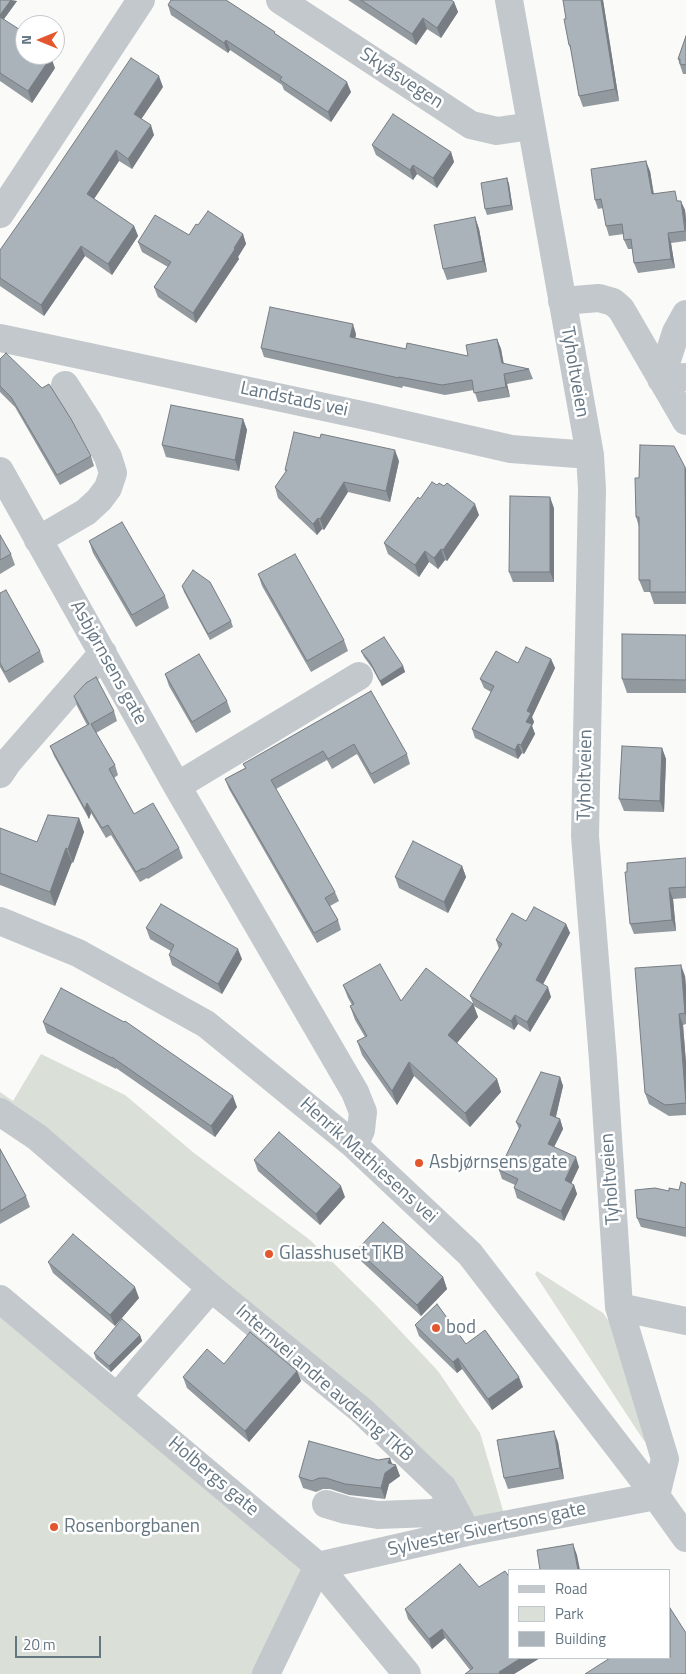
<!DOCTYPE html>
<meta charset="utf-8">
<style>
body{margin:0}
#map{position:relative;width:686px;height:1674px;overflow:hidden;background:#fafaf8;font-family:"Titillium Web",sans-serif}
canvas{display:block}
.legend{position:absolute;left:508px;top:1569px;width:162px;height:90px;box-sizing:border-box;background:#fff;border:1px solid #c1c8cd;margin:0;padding:6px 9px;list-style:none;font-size:15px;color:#657683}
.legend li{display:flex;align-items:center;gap:10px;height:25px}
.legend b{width:25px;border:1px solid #c1c8cd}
.north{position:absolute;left:15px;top:15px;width:50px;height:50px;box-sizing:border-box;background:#fff;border:1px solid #c1c8cd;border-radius:50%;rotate:270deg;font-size:14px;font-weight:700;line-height:20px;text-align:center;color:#657683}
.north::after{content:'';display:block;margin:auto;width:18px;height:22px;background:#e4572e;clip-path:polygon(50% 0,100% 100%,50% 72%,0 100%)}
.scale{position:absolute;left:15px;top:1636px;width:86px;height:22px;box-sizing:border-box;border:2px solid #657683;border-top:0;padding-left:6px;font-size:15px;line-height:18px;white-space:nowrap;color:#657683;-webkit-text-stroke:4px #fff;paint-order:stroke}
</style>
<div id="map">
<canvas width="686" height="1674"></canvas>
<ul class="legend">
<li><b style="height:6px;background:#c3c8cc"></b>Road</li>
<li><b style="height:14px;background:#dadfd7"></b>Park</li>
<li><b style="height:14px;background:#aab3b9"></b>Building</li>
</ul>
<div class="north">N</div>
<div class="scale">20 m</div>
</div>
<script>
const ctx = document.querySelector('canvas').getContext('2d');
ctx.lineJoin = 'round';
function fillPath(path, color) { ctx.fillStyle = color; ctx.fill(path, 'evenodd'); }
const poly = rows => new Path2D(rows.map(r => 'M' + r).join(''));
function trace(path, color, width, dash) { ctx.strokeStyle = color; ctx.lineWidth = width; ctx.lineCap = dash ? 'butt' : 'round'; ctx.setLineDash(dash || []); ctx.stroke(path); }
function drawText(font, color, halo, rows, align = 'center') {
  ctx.font = font + ' "Titillium Web",sans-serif'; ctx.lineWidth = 5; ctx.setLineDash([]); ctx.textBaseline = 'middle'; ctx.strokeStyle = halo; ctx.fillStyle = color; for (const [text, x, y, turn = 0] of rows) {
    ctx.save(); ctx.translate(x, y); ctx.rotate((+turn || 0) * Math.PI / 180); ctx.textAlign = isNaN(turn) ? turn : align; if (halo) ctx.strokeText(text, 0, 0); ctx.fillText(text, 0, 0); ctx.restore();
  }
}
const green = poly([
 [41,1054,125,1095,194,1153,310,1240,377,1306,438,1371,480,1433,507,1524,467,1532,443,1488,0,1112,0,1092,13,1101],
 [537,1271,603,1313,611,1324,646,1440,644,1441,535,1274],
 [0,1299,318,1566,266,1674,0,1674]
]);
const minor = poly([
 [280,0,471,125,497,131,531,126],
 [509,0,590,455,592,489,585,836,603,1060,619,1307,665,1459,656,1496],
 [0,214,141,0],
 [562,301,599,298,613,302,621,309,686,421],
 [686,314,676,332,661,379,686,377],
 [0,338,371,417,511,449,590,455],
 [0,471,177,786,355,1092,363,1112,361,1130,354,1145],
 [38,540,86,512,99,500,108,488,113,473,108,457,88,421,65,385],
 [0,774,8,762,103,653],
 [177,786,359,676],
 [0,921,78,953,206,1024,354,1145,470,1254,656,1496,686,1538],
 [0,1112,37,1137,211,1288,361,1410,443,1488,467,1532],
 [0,1299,318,1566,407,1674],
 [619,1307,686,1321],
 [117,1397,211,1288],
 [326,1504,346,1510,378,1515,432,1513,454,1508],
 [266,1674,318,1566,467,1532,656,1496]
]);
const wall = poly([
 [0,0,17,1,4,19,25,55,55,68,32,103,0,81],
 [348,0,451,0,454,2,458,12,441,38,427,29,416,45],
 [603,0,619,101,583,107,579,96,572,53,569,45,566,19],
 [168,5,276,34,351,92,331,122,284,90,282,85,230,50,228,53,171,15],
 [686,36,686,74,683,74,678,59],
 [163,87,141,119,154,135,132,169,119,161,94,199,134,226,138,236,112,275,85,256,44,316,0,286,0,250],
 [372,145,451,152,454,162,437,188,417,174,413,180,376,155],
 [650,171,654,194,679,201,685,210,686,220,686,241,671,243,675,268,638,273,634,263,632,249,628,249,624,240,624,234,609,236,606,226,603,208,598,209,595,200],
 [507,178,509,184,513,210,487,215,485,209],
 [475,217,479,229,487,272,447,280,443,269],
 [198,225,243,234,246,244,238,257,239,259,196,323,158,297,154,287,168,267,142,252,138,242,189,235],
 [356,334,355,338,406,349,468,356,497,339,501,349,504,364,529,369,533,379,507,384,510,397,478,402,474,390,445,395,403,386,402,388,264,357,261,348],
 [0,359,91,456,94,466,60,485,15,407,0,392],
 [243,419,247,430,239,471,166,457,162,445],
 [399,461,390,502,348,492,324,530,322,529,317,535,278,498,275,487,286,472,285,470],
 [686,469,686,604,654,604,650,592,644,592,639,580,639,527,636,517,639,478],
 [420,499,479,515,447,561,445,560,438,569,429,562,419,577,388,554,384,543],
 [554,508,554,582,513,582,509,572],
 [0,535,11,554,15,565,0,574],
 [89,541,165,596,169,608,136,627,93,553],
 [258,574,344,640,348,651,311,672,262,586],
 [182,586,231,621,233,627,210,640,184,592],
 [0,593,40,651,44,662,9,683,0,667],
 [686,635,686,693,627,693,622,679],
 [361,651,403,666,405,672,382,686,372,668,364,657],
 [551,659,555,668,532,717,534,722,532,726,535,734,524,754,522,753,518,759,475,738,472,729,491,692,484,688,480,679,518,663],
 [165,674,227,701,231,712,196,733,169,686],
 [371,691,407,754,410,764,374,784,357,754,332,769,327,760,276,789,335,892,339,901,330,906,338,920,341,930,317,943,229,789,225,779,245,768,243,764],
 [74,696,114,711,117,721,96,733,115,765,118,775,114,778,134,814,179,848,183,858,148,879,147,878,140,882,111,835,106,838,91,813,89,819,54,756,50,746,87,725,77,706],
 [662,748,666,759,664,812,624,811,619,799],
 [79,818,84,832,73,863,72,862,55,906,0,885,0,828,37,842],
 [686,858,686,898,673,899,676,931,634,934,630,924],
 [462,866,466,877,448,913,399,888,395,877],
 [526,921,566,924,570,933,543,984,551,997,530,1032,518,1024,514,1030,474,1006,478,1017,457,1043,497,1079,501,1092,470,1127,414,1076,397,1105,362,1055,357,1041,365,1037,355,1020,350,1006,352,1005,348,998,343,985,401,1001,473,1003,470,996,499,949,496,940],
 [146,928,242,959,222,994,172,965,169,955,171,951,150,939],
 [685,976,686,988,686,1024,683,1025,686,1063,686,1115,669,1116,649,1104,645,1093],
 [43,1022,237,1107,215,1137,116,1068,116,1069,47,1033],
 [560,1077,563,1086,556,1117,560,1119,563,1129,554,1147,579,1167,571,1184,574,1185,577,1194,564,1221,517,1198,514,1188,515,1185,502,1179,499,1170,519,1129,516,1122],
 [0,1149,26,1196,30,1207,0,1224],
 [254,1160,345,1197,320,1225,258,1171],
 [686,1184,686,1237,641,1227,637,1218,669,1191,679,1190],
 [357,1250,443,1277,447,1289,421,1316,361,1261],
 [48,1262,139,1298,115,1326,53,1273],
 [415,1325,466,1344,523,1387,492,1410,462,1369,457,1373,419,1336],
 [140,1335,142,1341,111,1372,96,1359,94,1353],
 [224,1364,297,1371,301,1381,249,1442,187,1388,183,1377],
 [558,1442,564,1479,508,1489,504,1478],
 [390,1458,392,1464,400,1476,389,1484,385,1499,349,1495,330,1489,323,1489,316,1492,303,1488,299,1477],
 [405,1609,510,1658,540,1658,514,1674,470,1670,445,1638,432,1649,408,1619]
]);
const shadedWall = poly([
 [11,0,17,1,1,23,0,15],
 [601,0,603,0,619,101,615,89],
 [454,2,458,12,441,38,437,28],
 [423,18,427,29,416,45,412,34],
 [226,40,230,50,228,53,224,43],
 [51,57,55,68,32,103,28,91],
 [159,76,163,87,138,124,134,114],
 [347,82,351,92,331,122,328,112],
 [151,125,154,135,132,169,128,159],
 [116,150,119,161,90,205,87,194],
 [451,152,454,162,437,188,433,178],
 [646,161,650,171,655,204,652,194],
 [413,165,417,174,413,180,410,170],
 [507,178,509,184,513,210,511,205],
 [681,201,685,210,686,220,686,232],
 [475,217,479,229,487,272,483,261],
 [134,226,138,236,112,275,108,264],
 [668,233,671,243,675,268,671,259],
 [243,234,246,244,238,257,239,259,196,323,193,313],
 [81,246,85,256,44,316,41,305],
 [353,324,356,334,354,346,350,337],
 [497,339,501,349,505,373,502,363],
 [504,374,507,384,510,397,506,387],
 [243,419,247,430,239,471,235,460],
 [395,450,399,461,390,502,386,491],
 [685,467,686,469,686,548,685,546],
 [344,482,348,492,324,530,320,519],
 [550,497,554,508,554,582,550,572],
 [475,504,479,515,447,561,443,550],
 [318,518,322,529,317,535,313,524],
 [441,549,445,560,438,569,434,558],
 [425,551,429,562,419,577,415,565],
 [551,659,555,668,532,717,534,722,532,726,535,734,524,754,521,745,526,722,527,711],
 [403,666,405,672,382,686,380,681],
 [518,744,522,753,518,759,515,750],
 [662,748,666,759,664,812,660,801],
 [87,803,91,813,89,819,85,809],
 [79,818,84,832,73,863,68,849],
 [66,848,72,862,55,906,50,892],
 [462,866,466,877,448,913,444,902],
 [669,888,673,899,676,931,672,920],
 [566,924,570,933,540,990,536,980],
 [238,949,242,959,222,994,218,984],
 [681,965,685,976,686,988,686,1016,685,1013],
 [548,987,551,997,530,1032,527,1022],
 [473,1004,478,1017,453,1048,448,1035],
 [679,1014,683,1025,686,1063,686,1100],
 [515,1015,518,1024,514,1030,511,1021],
 [409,1062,414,1076,397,1105,392,1091],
 [560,1077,563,1086,554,1124,550,1115],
 [497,1079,501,1092,470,1127,465,1113],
 [233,1096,237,1107,215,1137,211,1126],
 [560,1119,563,1129,551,1153,548,1144],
 [576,1157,579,1167,568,1190,565,1180],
 [574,1185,577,1194,564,1221,561,1211],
 [341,1186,345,1197,320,1225,316,1214],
 [443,1277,447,1289,421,1316,417,1305],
 [135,1287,139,1298,115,1326,110,1315],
 [140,1335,142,1341,111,1372,109,1366],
 [458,1358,462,1369,457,1373,453,1362],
 [297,1371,301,1381,249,1442,245,1431],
 [519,1377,523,1387,492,1410,488,1399],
 [554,1431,558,1442,564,1479,560,1468],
 [390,1458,393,1467,396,1465,400,1476,389,1484,385,1499,381,1488],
 [573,1544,577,1555,580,1570,578,1570],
 [442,1629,445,1638,432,1649,429,1639],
 [521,1658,540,1658,514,1674,500,1674,499,1672]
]);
const building = poly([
 [0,0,11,0,0,15,0,0],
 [171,0,226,0,275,32,274,33,347,82,328,112,280,80,282,77,226,40,224,43,168,5,171,0],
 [361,0,451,0,454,2,437,28,423,18,412,34,361,0],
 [563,0,601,0,615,89,579,96,570,45,569,45,564,19,566,19,563,0],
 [0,17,25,33,25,55,49,55,51,57,28,91,0,73,0,17],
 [686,36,686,65,680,64,680,59,678,59,686,36],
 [131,58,159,76,134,114,151,125,128,159,116,150,87,194,134,226,108,264,81,246,41,305,0,278,0,250,40,193,131,58],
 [393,114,451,152,433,178,413,165,410,170,372,145,393,114],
 [646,161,652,194,675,191,677,201,681,201,685,231,668,233,671,259,634,263,631,239,624,240,622,224,606,226,601,199,595,200,591,169,646,161],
 [507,178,511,205,485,209,481,183,507,178],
 [208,211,243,234,234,248,235,249,193,313,154,287,171,262,138,242,155,215,189,235,196,224,198,225,208,211],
 [475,217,483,261,443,269,434,225,475,217],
 [270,307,353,324,350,337,406,349,407,343,468,356,466,345,497,339,502,363,529,369,504,374,506,387,474,393,472,380,442,385,399,377,399,378,261,348,270,307],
 [6,353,42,388,49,384,71,419,91,456,57,475,11,397,0,386,0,359,6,353],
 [171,405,243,419,235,460,162,445,171,405],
 [294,432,320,438,321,434,395,450,386,491,344,482,320,519,318,518,313,524,275,487,287,470,285,470,294,432],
 [640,445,674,446,685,467,686,592,650,592,650,580,639,580,639,517,636,517,635,478,639,478,640,445],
 [432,482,437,485,439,483,444,486,447,483,475,504,443,550,441,549,434,558,425,551,415,565,384,543,418,497,420,499,432,482],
 [510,496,550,497,550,572,509,572,510,496],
 [122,522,165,596,132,615,89,541,122,522],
 [0,535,11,554,0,560,0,535],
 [295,554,344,640,307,661,258,574,295,554],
 [193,570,210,582,231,621,208,634,182,586,193,570],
 [6,590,40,651,5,672,0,663,0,593,6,590],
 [622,634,686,635,686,680,622,679,622,634],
 [384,637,403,666,380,681,370,662,361,651,384,637],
 [526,647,551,659,527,711,531,713,526,722,532,724,521,745,518,744,515,750,472,729,494,686,480,679,496,651,518,663,526,647],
 [199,654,227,701,192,722,165,674,199,654],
 [96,677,114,711,91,724,115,765,109,769,134,814,153,803,179,848,144,869,143,868,136,872,108,825,102,828,87,803,85,809,50,746,89,724,74,696,86,683,96,677],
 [371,691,407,754,371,774,354,744,328,759,323,751,271,780,335,892,325,898,338,920,314,933,225,779,246,768,243,764,371,691],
 [622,746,662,748,660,801,619,799,622,746],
 [48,815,79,818,68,849,66,848,50,892,0,873,0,828,37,842,48,815],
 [413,841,462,866,444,902,395,877,413,841],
 [686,858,686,887,669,888,672,920,630,924,625,872,627,872,627,863,686,858],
 [161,904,238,949,218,984,169,955,174,945,146,928,161,904],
 [534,907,566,924,536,980,548,987,527,1022,515,1015,511,1021,470,996,502,944,496,940,512,913,526,921,534,907],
 [380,964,401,1001,426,968,473,1004,448,1035,497,1079,465,1113,409,1062,392,1091,357,1041,367,1036,350,1006,354,1004,343,985,380,964],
 [681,965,685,1013,679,1014,686,1103,665,1105,645,1093,635,968,681,965],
 [61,988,124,1022,125,1021,233,1096,211,1126,112,1057,112,1058,43,1022,61,988],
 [541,1072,560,1077,550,1115,560,1119,548,1144,576,1157,565,1180,574,1185,561,1211,514,1188,518,1179,499,1170,521,1125,516,1122,541,1072],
 [279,1132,341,1186,316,1214,254,1160,279,1132],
 [0,1149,26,1196,0,1211,0,1149],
 [681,1182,686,1184,686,1228,637,1218,635,1190,655,1188,669,1191,669,1188,679,1190,681,1182],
 [383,1222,443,1277,417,1305,357,1250,383,1222],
 [73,1234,135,1287,110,1315,48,1262,73,1234],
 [437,1304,466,1344,485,1330,519,1377,488,1399,458,1358,453,1362,415,1325,437,1304],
 [122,1319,140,1335,109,1366,94,1353,122,1319],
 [250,1332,297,1371,245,1431,183,1377,207,1349,224,1364,250,1332],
 [554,1431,560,1468,504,1478,497,1440,554,1431],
 [309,1441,378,1460,390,1458,388,1463,396,1465,385,1473,381,1488,345,1484,326,1478,319,1478,312,1481,299,1477,309,1441],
 [573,1544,578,1570,540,1570,537,1550,573,1544],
 [460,1564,479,1587,505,1571,510,1578,510,1658,521,1658,499,1672,500,1674,465,1674,473,1668,442,1629,429,1639,405,1609,460,1564],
 [670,1608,686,1633,686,1674,585,1674,610,1658,670,1658,670,1608]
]);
const markers = [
 [419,1163,5,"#e4572e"],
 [269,1254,5,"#e4572e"],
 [436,1328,5,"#e4572e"],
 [54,1527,5,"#e4572e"]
];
const streetNames = [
 ["Skyåsvegen",401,79,33],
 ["Tyholtveien",574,372,80],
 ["Landstads vei",294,400,12],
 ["Asbjørnsens gate",108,663,61],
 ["Tyholtveien",586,775,-89],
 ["Henrik Mathiesens vei",368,1161,42],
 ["Tyholtveien",611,1179,-94],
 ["Internvei andre avdeling TKB",324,1384,41],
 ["Holbergs gate",213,1477,40],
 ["Sylvester Sivertsons gate",487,1530,-12]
];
const poiNames = [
 ["Asbjørnsens gate",429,1163],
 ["Glasshuset TKB",279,1254],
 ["bod",446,1328],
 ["Rosenborgbanen",64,1527]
];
fillPath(green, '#dadfd7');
trace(minor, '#c3c8cc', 28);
fillPath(wall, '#929a9f');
fillPath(shadedWall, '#777d82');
fillPath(building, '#aab3b9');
trace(building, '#777d82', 1);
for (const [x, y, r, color] of markers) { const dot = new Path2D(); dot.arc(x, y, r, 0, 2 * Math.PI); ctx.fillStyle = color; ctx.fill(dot); trace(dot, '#fff', 2); }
drawText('19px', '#657683', '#fff', streetNames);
drawText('19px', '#657683', '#fff', poiNames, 'left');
</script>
